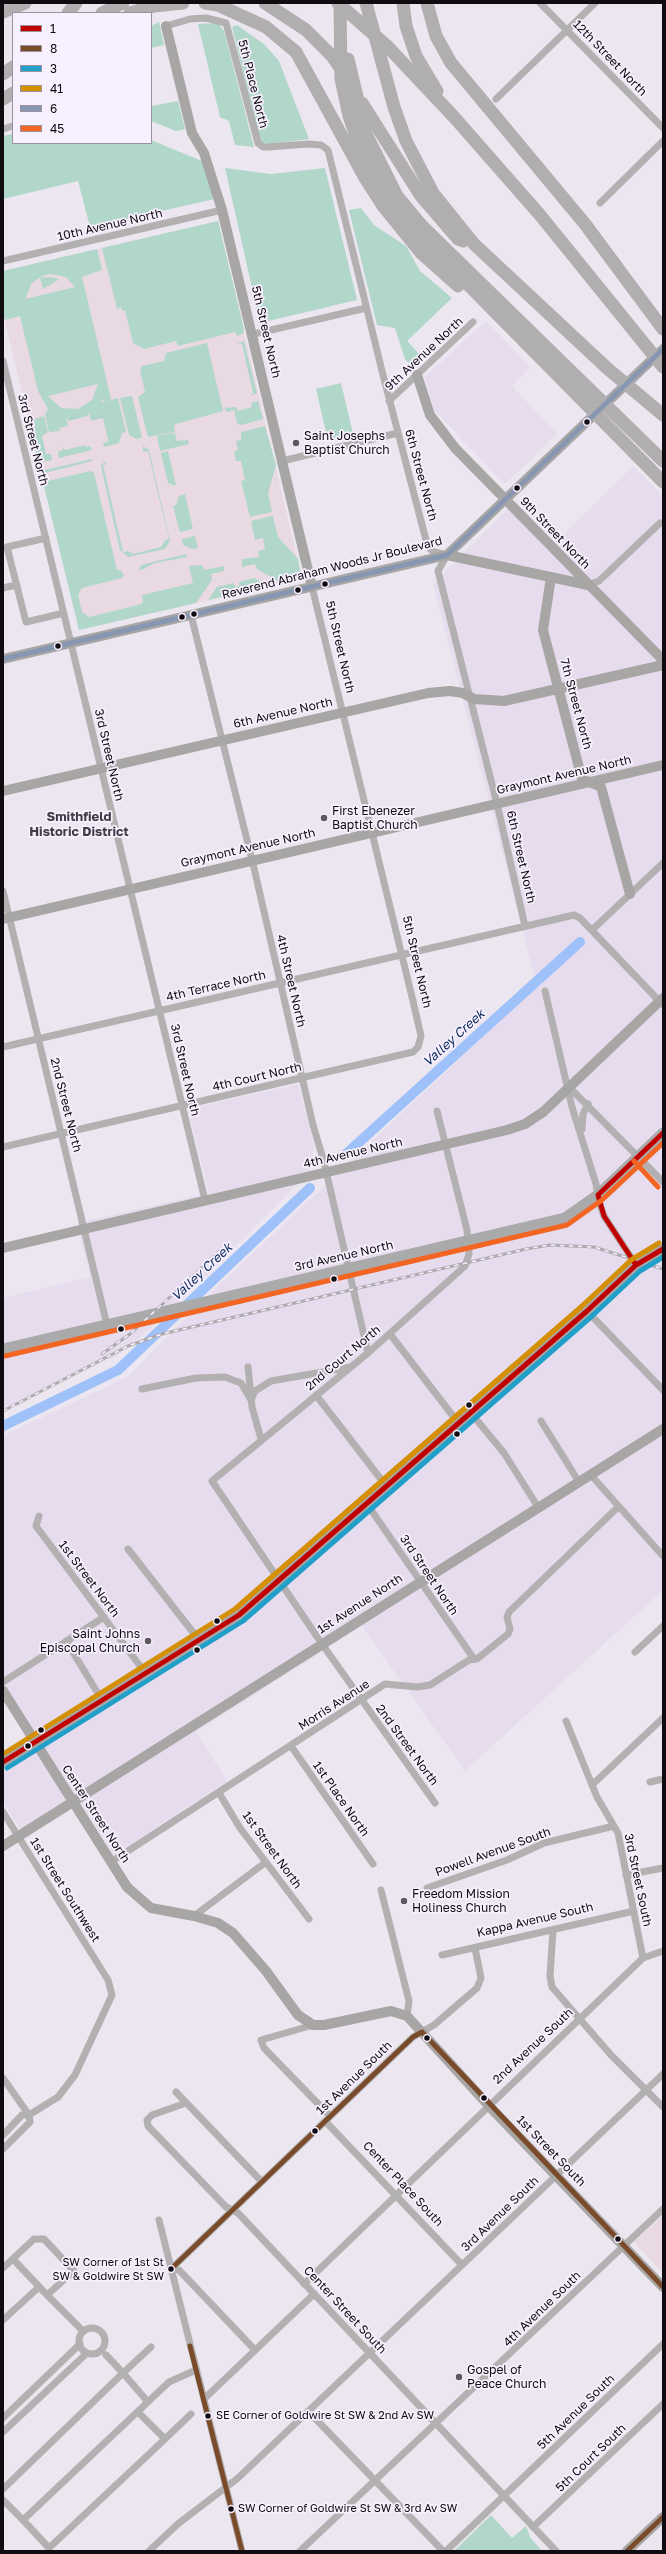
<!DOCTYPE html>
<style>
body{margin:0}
#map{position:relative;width:666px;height:2554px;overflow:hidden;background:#ebe6f0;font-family:"Golos Text",sans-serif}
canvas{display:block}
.frame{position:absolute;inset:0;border:4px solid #0f0b11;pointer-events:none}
.legend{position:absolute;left:12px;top:12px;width:140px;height:132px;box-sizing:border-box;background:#f8f0fe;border:1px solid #9b949f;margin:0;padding:5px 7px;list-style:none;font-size:12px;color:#0f0b11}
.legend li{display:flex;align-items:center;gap:8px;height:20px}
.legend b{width:20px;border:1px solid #9b949f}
</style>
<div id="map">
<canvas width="666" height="2554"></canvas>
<div class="frame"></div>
<ul class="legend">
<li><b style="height:5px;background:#c00000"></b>1</li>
<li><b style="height:5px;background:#7a4b2a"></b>8</li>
<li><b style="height:5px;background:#209fc8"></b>3</li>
<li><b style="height:5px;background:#d48f03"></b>41</li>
<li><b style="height:5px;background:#8797b1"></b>6</li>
<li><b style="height:5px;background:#f26522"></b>45</li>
</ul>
</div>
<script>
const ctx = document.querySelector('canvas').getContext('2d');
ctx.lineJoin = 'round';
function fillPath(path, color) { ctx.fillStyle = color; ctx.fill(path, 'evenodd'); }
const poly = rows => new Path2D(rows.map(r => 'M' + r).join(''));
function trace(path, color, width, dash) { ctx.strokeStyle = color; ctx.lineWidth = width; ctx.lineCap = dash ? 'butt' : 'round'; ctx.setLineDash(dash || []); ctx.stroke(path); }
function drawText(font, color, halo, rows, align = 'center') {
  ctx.font = font + ' "Golos Text",sans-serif'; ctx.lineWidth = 3.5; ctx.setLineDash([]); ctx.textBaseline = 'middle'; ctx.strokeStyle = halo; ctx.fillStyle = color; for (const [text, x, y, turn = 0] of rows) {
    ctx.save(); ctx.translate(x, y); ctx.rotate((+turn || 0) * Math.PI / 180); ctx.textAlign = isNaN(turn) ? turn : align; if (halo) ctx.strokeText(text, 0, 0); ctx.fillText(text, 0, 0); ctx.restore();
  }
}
const built = poly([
 [486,321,530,367,512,386,557,434,505,484,434,410,425,377],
 [633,466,663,496,663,1590,465,1771,362,1626,196,1732,227,1781,114,1855,81,1803,26,1838,3,1802,3,1754,27,1738,3,1699,3,1436,127,1377,218,1286,537,986,433,584,516,501,555,543],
 [298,1084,314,1145,309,1172,166,1316,117,1356,3,1410,3,1298,90,1277,77,1223,209,1193,188,1109]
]);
const education = poly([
 [218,221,302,579,79,630,3,313,3,271],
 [663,2215,663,2273,634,2242]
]);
const green = poly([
 [159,22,164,45,151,48,151,26],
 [218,23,224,31,254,147,235,145,229,121,220,117,198,24],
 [237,25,264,44,279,61,309,139,269,144,263,143,259,139,232,27],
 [178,101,185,129,176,131,151,121,151,106],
 [13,134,13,143,151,143,151,140,204,162,215,199,90,227,78,181,3,199,3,136],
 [225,168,271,174,325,168,357,300,260,323],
 [361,208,374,225,406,246,420,271,452,298,407,341,424,359,414,369,405,359,395,328,377,325,349,210],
 [218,221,244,329,243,334,237,336,235,332,178,346,176,341,144,349,133,343,125,310,122,311,121,307,118,308,118,312,102,248],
 [97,249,102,270,82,277,111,399,104,401,103,399,101,402,118,398,126,432,122,433,119,443,104,447,103,443,108,442,108,439,103,418,91,421,89,413,87,416,69,421,66,417,68,426,59,428,60,431,49,432,45,415,48,409,38,391,20,316,5,320,3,313,3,271],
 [50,274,66,277,75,287,25,299,32,283,42,276],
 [98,384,92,400,78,409,61,408,48,396],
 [40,277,57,278,58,280,43,289],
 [244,341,257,393,250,396,253,393,242,344,237,344],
 [207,343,223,411,176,424,174,426,175,432,148,437,138,397,145,392,140,370,142,366,164,361,166,353],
 [341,383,353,434,328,440,316,389],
 [132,396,142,438,136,439,129,435,120,398],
 [258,401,263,419,241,425,237,423,234,410,227,412,224,408,236,407,238,411,252,407,251,403],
 [44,416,48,432,42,436,46,454,51,454,52,460,38,463,28,421],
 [265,426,276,465,268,493,272,512,250,517,241,481,245,480,241,461,236,461,234,451,238,450,236,441,241,440,241,432],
 [175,433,177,441,188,440,189,444,160,451,157,436],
 [85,445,86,447,90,446,92,450,59,458,58,452,63,450,63,447,65,450],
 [143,446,149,450,170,541,165,549,128,557,120,550,101,466,104,462,107,464,103,465,123,552,128,551,133,554,161,547,165,540,169,539,148,451,143,452],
 [168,451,176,485,173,485,168,483,161,453],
 [92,459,92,461,41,474,40,471],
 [91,471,94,473,117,570,120,570,124,575,122,578,82,588,78,595,82,612,89,617,134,606,143,603,142,595,193,583,189,566,202,565,204,570,224,566,224,571,211,574,212,580,196,603,79,630,43,482],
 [185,494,193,529,180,532,173,506,176,505,179,496],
 [273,516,278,537,298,559,302,579,282,583,257,569,255,564,242,567,242,559,259,557,258,551,265,549,263,538,255,540,251,521],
 [195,536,198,548,192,549,183,545,182,539],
 [186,554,187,557,155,563,139,571,141,565],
 [254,578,269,586,208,600,217,587,233,583,236,587,239,586,239,582],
 [491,2515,512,2538,526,2526,530,2537,542,2551,454,2551]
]);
const river = poly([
 [346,1154,580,942],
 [3,1426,118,1370,310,1188]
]);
const street = poly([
 [540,3,663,128],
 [166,26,190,19,206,18,226,23,258,143,263,147,268,147,308,144,321,145,328,150,382,371,426,540,429,548,434,552,447,555,438,571,497,804,525,926],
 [496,99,595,3],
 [3,129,13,126],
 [600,203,663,141],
 [3,261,222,210],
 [254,334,366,308],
 [3,361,205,1200],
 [389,401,473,322],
 [282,461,398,433],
 [46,538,7,547,26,622,64,613],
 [588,585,599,581,660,523],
 [3,588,17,585],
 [191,615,254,868,313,1125,324,1162,368,1353],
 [3,891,107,1325],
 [592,930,663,863],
 [545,991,572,1107,596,1184,600,1205,604,1216,636,1265],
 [3,1047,574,915,580,918,662,1004],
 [569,1087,663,1182],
 [582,1129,583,1114,588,1104],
 [3,1147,413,1052,418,1047,421,1036,413,1001,312,587],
 [587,1311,663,1390],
 [390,1334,459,1424],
 [248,1367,252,1407,261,1439],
 [142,1389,196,1378,225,1377,241,1383,251,1400,255,1391,271,1381,351,1367],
 [316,1395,387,1487],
 [471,1413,504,1453,538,1507],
 [541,1421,579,1482],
 [590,1474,663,1556],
 [367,1504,474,1659],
 [39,1516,36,1526,146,1674],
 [128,1549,199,1640],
 [66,1641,102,1700],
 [635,1652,663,1626],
 [3,1682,104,1617],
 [566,1721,597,1797,618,1833,643,1958],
 [291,1746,373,1864],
 [650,1782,663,1779],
 [592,1785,663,1718],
 [219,1793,240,1828,309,1919],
 [435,1803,322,1644,212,1481,368,1353,465,1266,469,1254,467,1230,437,1111],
 [3,1812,108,1980,112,1995,75,2075,58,2097,29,2115,22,2115,3,2135],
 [111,1862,385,1684,417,1687,430,1685,469,1660,477,1659,508,1634,510,1629,507,1617,509,1612,618,1507],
 [626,1875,663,1868],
 [427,1888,507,1860,544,1843,614,1826],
 [381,1890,409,2001,407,2016],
 [194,1916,266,1862],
 [553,1930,550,1976,552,1987,611,2055,663,2107],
 [442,1955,634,1911],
 [313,2025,261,2040,264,2048,330,2116],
 [3,2078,29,2115],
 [176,2092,262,2182],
 [186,2103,152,2115,147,2120,148,2126,226,2207,238,2213,556,2551],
 [325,2121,462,2265],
 [3,2149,30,2122,29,2115],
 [159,2220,242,2551],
 [13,2259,47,2295],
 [3,2268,34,2239,44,2239,74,2271,47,2295,83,2331],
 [171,2269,413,2037,434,2025,477,1988,481,1978,475,1948],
 [171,2269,179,2270,255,2350],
 [304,2284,643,1958,663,1951],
 [3,2320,39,2287],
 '79 2341a13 13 0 1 1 26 0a13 13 0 1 1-26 0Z',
 [106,2355,123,2373,151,2347],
 [204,2399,314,2294],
 [308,2411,443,2551],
 [138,2412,165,2439,49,2548,23,2520,169,2382,196,2370],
 [3,2418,80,2344],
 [3,2432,87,2353],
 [165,2439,191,2414],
 [3,2489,123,2373,148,2402],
 [3,2500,23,2520],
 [533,2527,663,2404],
 [149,2551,179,2523,238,2478,663,2074],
 [300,2551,663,2209],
 [446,2551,663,2344]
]);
const secondary = poly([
 [166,26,192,133,204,153,222,210,312,587],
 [417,375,430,415,455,448,663,660],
 [447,555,588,585],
 [551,577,543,630,582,779,601,787,630,894],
 [3,659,447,555,663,349],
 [3,791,428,693,450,691,463,693,474,699,504,701,663,665],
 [3,919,663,765],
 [3,1248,507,1130,525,1124,543,1112,663,998],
 [3,1691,127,1887,151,1908,194,1916,218,1923,233,1933,266,1971,298,2015,313,2025,324,2025,391,2011,407,2016,489,2106,663,2287],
 [3,1762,239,1615,587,1311,636,1265,663,1249],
 [3,1846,663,1429],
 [627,2551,663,2517]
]);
const primary = poly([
 [3,1349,565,1218,598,1195,663,1133]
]);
const highway = poly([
 [205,3,218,5,266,27,296,52,365,178,383,206,421,253,458,286],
 [265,3,306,30,332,56,341,69],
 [338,3,388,47,454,117,540,215,663,367],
 [340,3,341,79,349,116,361,150,378,181,413,229,663,482],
 [366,3,394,107,406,141,433,193,474,244,608,369,663,415],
 [403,3,406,26,416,56,437,91],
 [427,3,436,36,451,63,585,224,663,329],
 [3,12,25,3],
 [68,13,76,3],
 [102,13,123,3],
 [130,13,154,6,183,3],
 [348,59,366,134,397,196,422,226,663,461],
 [3,74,13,67],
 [3,99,13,93],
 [362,103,421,196,458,239,463,241]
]);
const rail = poly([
 [102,1354,130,1334,221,1250],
 [3,1411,128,1346,162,1334,526,1249,550,1245,594,1247,663,1269]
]);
const bus1 = poly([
 [636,1265,604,1216,598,1195,663,1133],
 [3,1762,239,1615,587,1311,636,1265,663,1249]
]);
const bus2 = poly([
 [171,2269,413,2037,422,2032,663,2287],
 [190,2346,242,2551],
 [627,2551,663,2517]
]);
const bus3 = poly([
 [7,1768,243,1621,592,1316,640,1271,663,1257]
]);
const bus4 = poly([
 [3,1754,235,1609,582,1306,631,1260,659,1243]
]);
const bus5 = poly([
 [3,659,447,555,663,349]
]);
const bus6 = poly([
 [634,1161,658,1187],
 [5,1356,567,1225,602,1200,663,1143]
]);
const markers = [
 [587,422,3.5,"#0f0b11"],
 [296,443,4,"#5c585f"],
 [517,488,3.5,"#0f0b11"],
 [325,584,3.5,"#0f0b11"],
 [298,590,3.5,"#0f0b11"],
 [194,614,3.5,"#0f0b11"],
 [182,617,3.5,"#0f0b11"],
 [58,646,3.5,"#0f0b11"],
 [324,818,4,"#5c585f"],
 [334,1279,3.5,"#0f0b11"],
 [121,1329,3.5,"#0f0b11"],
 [469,1405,3.5,"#0f0b11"],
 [457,1434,3.5,"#0f0b11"],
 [217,1621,3.5,"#0f0b11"],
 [148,1641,4,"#5c585f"],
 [197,1650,3.5,"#0f0b11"],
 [41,1730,3.5,"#0f0b11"],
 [28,1746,3.5,"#0f0b11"],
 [404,1901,4,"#5c585f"],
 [427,2038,3.5,"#0f0b11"],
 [484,2098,3.5,"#0f0b11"],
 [315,2131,3.5,"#0f0b11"],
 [618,2239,3.5,"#0f0b11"],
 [171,2269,3.5,"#0f0b11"],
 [459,2377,4,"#5c585f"],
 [208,2416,3.5,"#0f0b11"],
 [231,2509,3.5,"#0f0b11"]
];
const busNames = [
 ["SW Corner of 1st St",164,2263,"right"],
 ["SW & Goldwire St SW",164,2277,"right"],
 ["SE Corner of Goldwire St SW & 2nd Av SW",216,2416],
 ["SW Corner of Goldwire St SW & 3rd Av SW",238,2509]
];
const streetNames = [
 ["12th Street North",610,58,46],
 ["5th Place North",253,84,76],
 ["10th Avenue North",110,225,-13],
 ["5th Street North",266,332,77],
 ["9th Avenue North",424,354,-43],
 ["3rd Street North",33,440,76],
 ["6th Street North",421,475,75],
 ["9th Street North",555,533,46],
 ["Reverend Abraham Woods Jr Boulevard",332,568,-14],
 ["5th Street North",340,647,77],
 ["7th Street North",576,704,75],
 ["6th Avenue North",283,713,-13],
 ["3rd Street North",109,755,77],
 ["Graymont Avenue North",564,775,-13],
 ["Graymont Avenue North",248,848,-13],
 ["6th Street North",521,857,77],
 ["5th Street North",417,962,77],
 ["4th Street North",291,981,77],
 ["4th Terrace North",216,986,-13],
 ["3rd Street North",185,1070,77],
 ["4th Court North",257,1077,-13],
 ["2nd Street North",66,1105,76],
 ["4th Avenue North",353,1153,-13],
 ["3rd Avenue North",344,1256,-13],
 ["2nd Court North",343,1358,-40],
 ["3rd Street North",429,1575,56],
 ["1st Street North",89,1579,53],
 ["1st Avenue North",360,1604,-33],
 ["Morris Avenue",334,1705,-33],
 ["2nd Street North",407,1745,54],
 ["1st Place North",341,1799,55],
 ["Center Street North",96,1814,57],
 ["1st Street North",272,1850,54],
 ["Powell Avenue South",493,1852,-20],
 ["3rd Street South",638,1880,78],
 ["1st Street Southwest",65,1890,58],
 ["Kappa Avenue South",535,1920,-13],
 ["2nd Avenue South",533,2046,-43],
 ["1st Avenue South",354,2078,-44],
 ["1st Street South",551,2151,46],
 ["Center Place South",403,2184,47],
 ["3rd Avenue South",500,2214,-44],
 ["4th Avenue South",542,2309,-44],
 ["Center Street South",345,2310,47],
 ["5th Avenue South",576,2412,-44],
 ["5th Court South",591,2458,-44]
];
const poiNames = [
 ["Saint Josephs",304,436],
 ["Baptist Church",304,450],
 ["First Ebenezer",332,811],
 ["Baptist Church",332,825],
 ["Saint Johns",140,1634,"right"],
 ["Episcopal Church",140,1648,"right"],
 ["Freedom Mission",412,1894],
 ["Holiness Church",412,1908],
 ["Gospel of",467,2370],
 ["Peace Church",467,2384]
];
const neighbourhoodNames = [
 ["Smithfield",79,817],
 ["Historic District",79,832]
];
const waterNames = [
 ["Valley Creek",454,1038,-42],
 ["Valley Creek",202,1272,-43]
];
fillPath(built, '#e6dcee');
fillPath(education, '#e9d9e2');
fillPath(green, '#b0d7c9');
trace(river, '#9ec1fa', 10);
trace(street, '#b2b0b0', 7);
trace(secondary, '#a8a6a4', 10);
trace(primary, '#abaaaa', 11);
trace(highway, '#b0aeaf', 13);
trace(rail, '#aeaaaf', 3);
trace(rail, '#f8f0fe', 1.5, [4.5]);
trace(bus1, '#c00000', 5);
trace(bus2, '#7a4b2a', 5);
trace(bus3, '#209fc8', 5);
trace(bus4, '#d48f03', 5);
trace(bus5, '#8797b1', 5);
trace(bus6, '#f26522', 5);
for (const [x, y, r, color] of markers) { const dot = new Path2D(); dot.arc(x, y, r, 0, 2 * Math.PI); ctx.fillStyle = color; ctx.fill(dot); trace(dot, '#f8f0fe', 1.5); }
drawText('11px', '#0f0b11', '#f8f0fe', busNames, 'left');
drawText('12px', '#0f0b11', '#f8f0fe', streetNames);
drawText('12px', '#0f0b11', '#f8f0fe', poiNames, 'left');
drawText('bold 13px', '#433b48', '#f8f0fe', neighbourhoodNames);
drawText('italic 13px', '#0c2d5c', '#f8f0fe', waterNames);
</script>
